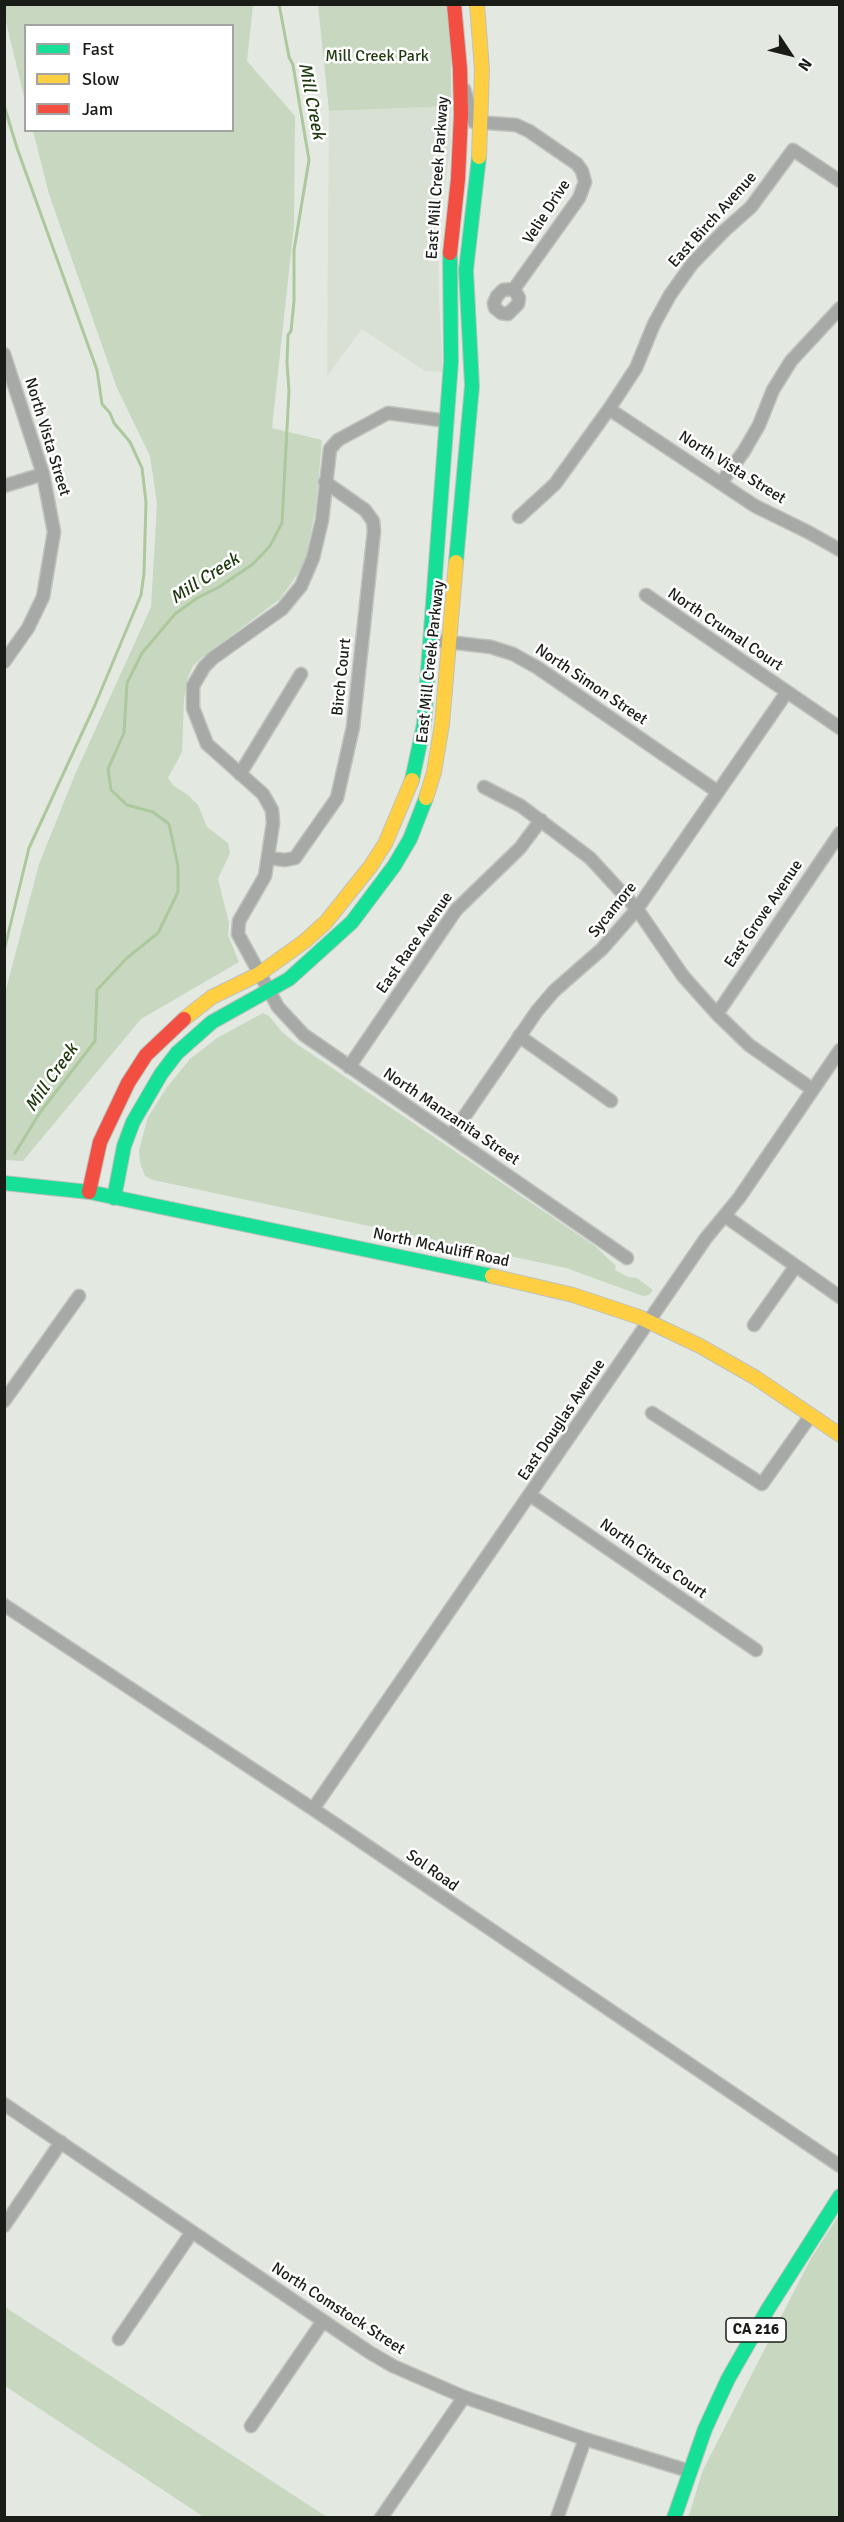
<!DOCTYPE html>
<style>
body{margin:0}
#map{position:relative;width:844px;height:2522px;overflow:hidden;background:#e3e8e1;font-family:Signika,sans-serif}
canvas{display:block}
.frame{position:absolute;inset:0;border:6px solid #191c17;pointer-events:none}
.legend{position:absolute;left:24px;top:24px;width:210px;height:108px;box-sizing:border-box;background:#fff;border:2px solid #a3a4a2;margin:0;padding:8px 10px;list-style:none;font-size:18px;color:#191c17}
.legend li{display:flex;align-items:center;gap:12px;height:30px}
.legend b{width:30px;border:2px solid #a3a4a2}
.north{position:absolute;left:760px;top:24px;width:60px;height:60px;-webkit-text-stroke:4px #fff;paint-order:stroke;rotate:125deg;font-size:16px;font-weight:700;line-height:24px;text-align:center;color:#191c17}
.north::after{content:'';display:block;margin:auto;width:21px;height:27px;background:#191c17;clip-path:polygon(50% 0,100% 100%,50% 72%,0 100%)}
</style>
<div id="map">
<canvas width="844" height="2522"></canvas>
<div class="frame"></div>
<ul class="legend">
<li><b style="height:8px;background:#16e098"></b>Fast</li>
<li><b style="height:8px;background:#ffcf43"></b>Slow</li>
<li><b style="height:8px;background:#f24e42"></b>Jam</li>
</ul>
<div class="north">N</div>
</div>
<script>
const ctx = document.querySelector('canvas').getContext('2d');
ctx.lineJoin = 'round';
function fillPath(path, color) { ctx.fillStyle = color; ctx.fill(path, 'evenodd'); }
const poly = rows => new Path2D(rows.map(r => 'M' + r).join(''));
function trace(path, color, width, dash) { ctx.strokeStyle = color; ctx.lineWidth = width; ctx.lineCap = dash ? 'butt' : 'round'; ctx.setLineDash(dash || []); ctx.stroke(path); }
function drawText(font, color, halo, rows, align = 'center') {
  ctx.font = font + ' Signika,sans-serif'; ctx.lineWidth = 5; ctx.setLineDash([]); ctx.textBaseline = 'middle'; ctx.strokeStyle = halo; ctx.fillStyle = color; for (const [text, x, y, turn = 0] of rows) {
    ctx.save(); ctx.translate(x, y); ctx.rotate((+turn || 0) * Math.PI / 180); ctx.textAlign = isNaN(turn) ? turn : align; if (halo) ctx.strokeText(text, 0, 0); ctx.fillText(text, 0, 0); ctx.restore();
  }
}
const built = poly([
 [451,106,450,153,438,229,439,301,443,372,425,371,362,329,327,376,329,111]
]);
const green = poly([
 [4,5,253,5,247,61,295,116,294,225,272,428,322,440,316,507,306,557,299,572,280,599,200,659,193,666,188,677,184,699,182,752,168,778,174,786,188,795,198,805,207,827,228,843,230,853,218,879,229,923,228,935,239,962,141,1019,23,1161,5,1160,5,993,39,864,76,772,151,607,157,504,150,456,117,388,49,194,33,131,232,130,232,26,26,26,25,101,5,18],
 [318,5,447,5,451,44,451,106,329,111],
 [263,1013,270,1017,282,1032,298,1045,595,1246,616,1266,615,1270,628,1277,637,1278,653,1290,649,1295,643,1296,566,1268,153,1180,145,1176,140,1163,139,1150,148,1117,167,1087,190,1059,217,1038],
 [839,2215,839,2517,688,2518,703,2470,810,2260],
 [5,2307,327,2517,204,2517,5,2386]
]);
const stream = poly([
 [4,105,17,148,97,370,102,404,110,413,114,423,130,442,142,468,146,502,144,573,141,595,95,705,29,848,4,951],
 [15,1153,41,1111,95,1041,97,990,127,958,158,933,178,892,178,866,169,824,153,812,127,805,111,790,108,769,124,733,127,683,142,653,175,614,197,598,219,587,253,564,270,546,282,523,289,391,287,363,288,335,291,331,294,301,294,250,309,160,293,65,289,57,279,4]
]);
const street = poly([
 [464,89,474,122,516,125,529,131,577,164,582,171,585,182,579,198,514,289,503,290,497,296,494,303,495,308,501,313,508,314,518,304,519,298,514,289],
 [4,354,43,474,54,532,43,597,28,628,4,662],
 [609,409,755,506,808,532,840,550],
 [447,421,388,413,338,440,330,449,322,520,313,558,301,586,282,609,213,658,204,667,193,686,193,708,207,744,263,794,272,810,273,823,265,876,239,921,238,934,278,1007,304,1035,627,1258],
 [721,483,744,451,759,425,773,390,791,361,840,308],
 [4,486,43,474],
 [519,517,555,484,609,409,636,368,654,324,670,295,692,264,724,231,751,207,793,150,840,181],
 [646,595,840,728],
 [431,640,491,647,513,654,538,668,718,792],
 [240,774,301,674],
 [484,787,521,806,590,858,637,909,683,976,717,1014,749,1045,812,1089],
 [269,858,285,860,295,858,337,798,353,727,374,531,373,521,365,510,325,482],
 [717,1014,840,833],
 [519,1036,611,1101],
 [349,1067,456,910,520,848,541,820],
 [451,1136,537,1011,554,991,602,949,637,909,787,692],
 [725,1216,840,1297],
 [754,1325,795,1267],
 [4,1401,79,1296],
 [652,1413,762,1484,811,1415],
 [530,1495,756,1650],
 [4,1605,313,1809,840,2166],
 [313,1809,706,1238,739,1198,840,1050],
 [4,2104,369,2352,393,2366,464,2397,585,2439,689,2471],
 [4,2226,61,2142],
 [119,2339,192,2232],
 [251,2426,323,2321],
 [381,2518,464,2397],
 [557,2518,585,2439]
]);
const fast = poly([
 [456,562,472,386,466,270,479,157],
 [412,780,424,724,451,362,450,253],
 [4,1183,89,1192,492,1276],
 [114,1198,124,1146,133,1122,161,1074,177,1053,212,1022,289,979,352,922,394,866,410,839,426,798],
 [674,2518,705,2429,728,2379,768,2309,840,2196]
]);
const slow = poly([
 [477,4,482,70,479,157],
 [426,798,434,772,442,724,456,562],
 [184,1019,212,997,259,974,305,941,326,922,370,867,385,844,412,780],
 [492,1276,573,1295,639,1317,700,1346,756,1378,840,1435]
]);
const jam = poly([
 [450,253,458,179,461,114,460,69,454,4],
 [89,1192,100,1142,128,1083,146,1055,184,1019]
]);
const shields = [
 [756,2330,60]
];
const shieldNames = [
 ["CA 216",756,2330]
];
const parkNames = [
 ["Mill Creek Park",377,57]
];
const streetNames = [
 ["East Mill Creek Parkway",438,178,-86],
 ["Velie Drive",547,212,-57],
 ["East Birch Avenue",713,220,-48],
 ["North Vista Street",47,437,73],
 ["North Vista Street",732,468,32],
 ["North Crumal Court",725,630,34],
 ["East Mill Creek Parkway",431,662,-84],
 ["Birch Court",342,677,-84],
 ["North Simon Street",591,685,34],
 ["Sycamore",613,910,-51],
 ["East Grove Avenue",764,914,-56],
 ["East Race Avenue",415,943,-55],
 ["North Manzanita Street",451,1117,34],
 ["North McAuliff Road",441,1248,12],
 ["East Douglas Avenue",562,1420,-56],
 ["North Citrus Court",653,1559,35],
 ["Sol Road",432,1871,35],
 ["North Comstock Street",338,2309,33]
];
const waterNames = [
 ["Mill Creek",311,101,79],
 ["Mill Creek",205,579,-33],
 ["Mill Creek",52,1078,-55]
];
fillPath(built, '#d7e0d2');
fillPath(green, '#c8d8c0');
trace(stream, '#acc89d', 3);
trace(street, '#bfc2bd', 15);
trace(fast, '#bfc2bd', 16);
trace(slow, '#bfc2bd', 16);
trace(jam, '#bfc2bd', 16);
trace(street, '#a7a9a6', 12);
trace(fast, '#16e098', 14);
trace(slow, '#ffcf43', 14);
trace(jam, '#f24e42', 14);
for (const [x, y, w] of shields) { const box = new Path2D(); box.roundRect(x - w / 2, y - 12, w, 24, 4.5); ctx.fillStyle = '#fff'; ctx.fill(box); trace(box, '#191c17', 1.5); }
drawText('bold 15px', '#191c17', null, shieldNames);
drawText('16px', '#213b11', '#fff', parkNames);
drawText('16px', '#191c17', '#fff', streetNames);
drawText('italic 18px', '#1f390f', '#fff', waterNames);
</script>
